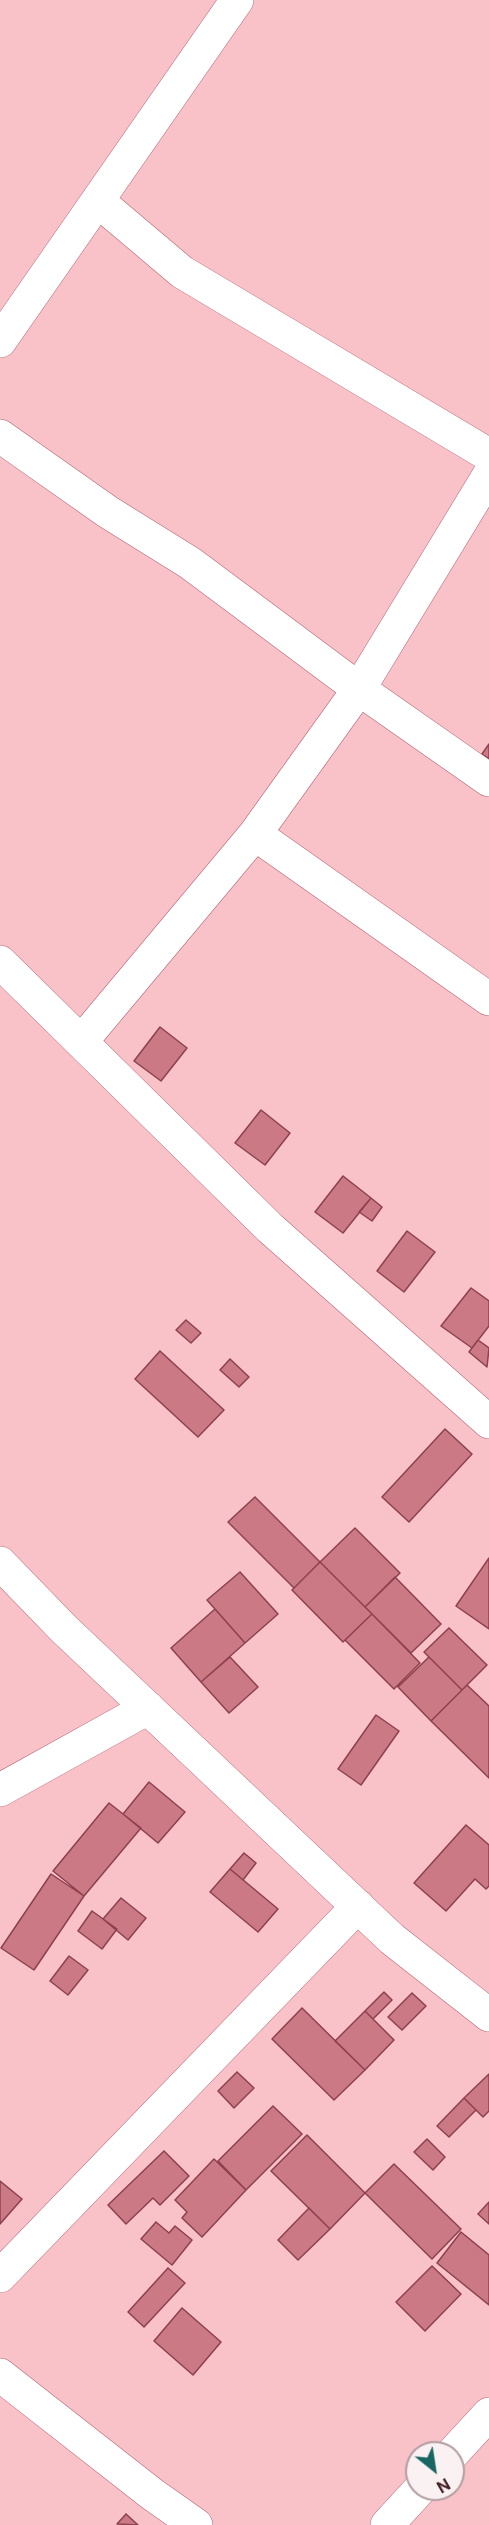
<!DOCTYPE html>
<style>
body{margin:0}
#map{position:relative;width:489px;height:2525px;overflow:hidden;background:#f9c2c9;font-family:"Public Sans",sans-serif}
canvas{display:block}
.north{position:absolute;left:405px;top:2441px;width:60px;height:60px;box-sizing:border-box;background:#faf1f2;border:2px solid #b19ea1;border-radius:50%;rotate:150deg;font-size:16px;font-weight:700;line-height:24px;text-align:center;color:#432127}
.north::after{content:'';display:block;margin:auto;width:21px;height:27px;background:#196663;clip-path:polygon(50% 0,100% 100%,50% 72%,0 100%)}
</style>
<div id="map">
<canvas width="489" height="2525"></canvas>
<div class="north">N</div>
</div>
<script>
const ctx = document.querySelector('canvas').getContext('2d');
ctx.lineJoin = 'round';
function fillPath(path, color) { ctx.fillStyle = color; ctx.fill(path, 'evenodd'); }
const poly = rows => new Path2D(rows.map(r => 'M' + r).join(''));
function trace(path, color, width, dash) { ctx.strokeStyle = color; ctx.lineWidth = width; ctx.lineCap = dash ? 'butt' : 'round'; ctx.setLineDash(dash || []); ctx.stroke(path); }
const building = poly([
 [489,744,489,759,482,754,489,744],
 [160,1027,187,1048,161,1081,134,1061,160,1027],
 [261,1110,290,1133,265,1165,235,1143,261,1110],
 [343,1176,371,1198,343,1233,315,1212,343,1176],
 [371,1198,382,1207,372,1221,359,1212,371,1198],
 [407,1231,435,1252,404,1292,377,1271,407,1231],
 [471,1288,489,1301,489,1326,472,1348,441,1326,471,1288],
 [186,1320,201,1333,191,1343,176,1330,186,1320],
 [478,1340,489,1348,487,1367,469,1352,478,1340],
 [160,1351,224,1410,198,1437,135,1379,160,1351],
 [230,1359,249,1377,239,1387,220,1370,230,1359],
 [445,1429,472,1454,409,1522,382,1497,445,1429],
 [255,1497,320,1562,294,1588,228,1522,255,1497],
 [355,1528,400,1573,365,1607,320,1562,355,1528],
 [489,1558,489,1629,456,1606,489,1558],
 [320,1562,372,1614,343,1642,292,1590,320,1562],
 [240,1572,278,1614,245,1643,207,1600,240,1572],
 [395,1577,441,1624,411,1653,365,1607,395,1577],
 [215,1609,245,1643,201,1682,171,1648,215,1609],
 [372,1614,420,1663,394,1689,345,1640,372,1614],
 [449,1628,487,1665,462,1690,424,1652,449,1628],
 [230,1657,258,1687,229,1713,201,1682,230,1657],
 [429,1657,462,1690,431,1721,398,1687,429,1657],
 [467,1685,489,1706,489,1778,431,1721,467,1685],
 [376,1715,399,1731,361,1785,338,1769,376,1715],
 [149,1782,185,1812,158,1843,123,1814,149,1782],
 [109,1803,141,1828,84,1896,53,1871,109,1803],
 [466,1825,489,1845,489,1886,486,1889,475,1879,446,1911,414,1883,466,1825],
 [244,1853,256,1863,243,1880,230,1869,244,1853],
 [230,1869,278,1909,258,1932,210,1892,230,1869],
 [51,1874,84,1896,34,1970,1,1948,51,1874],
 [121,1898,146,1918,128,1940,103,1919,121,1898],
 [92,1911,117,1929,102,1949,78,1931,92,1911],
 [69,1956,88,1970,68,1995,50,1981,69,1956],
 [384,1992,392,2000,373,2019,365,2011,384,1992],
 [412,1993,426,2006,402,2030,388,2017,412,1993],
 [302,2008,365,2070,334,2100,272,2039,302,2008],
 [365,2011,394,2040,365,2070,335,2041,365,2011],
 [237,2072,254,2088,234,2108,218,2091,237,2072],
 [489,2074,489,2111,483,2117,464,2098,489,2074],
 [464,2098,476,2110,449,2137,437,2126,464,2098],
 [273,2106,302,2134,246,2190,218,2161,273,2106],
 [307,2135,365,2193,330,2229,271,2171,307,2135],
 [427,2139,445,2157,433,2170,414,2152,427,2139],
 [164,2151,189,2176,160,2205,153,2198,126,2224,108,2205,164,2151],
 [214,2159,246,2190,202,2237,182,2218,187,2212,175,2200,214,2159],
 [394,2164,461,2229,432,2259,365,2193,394,2164],
 [0,2181,22,2199,0,2224,0,2181],
 [489,2202,489,2224,478,2214,489,2202],
 [309,2208,330,2229,298,2260,278,2240,309,2208],
 [156,2222,169,2233,175,2226,192,2240,172,2265,141,2239,156,2222],
 [461,2232,489,2255,489,2305,437,2263,461,2232],
 [432,2266,461,2294,425,2331,396,2302,432,2266],
 [168,2268,185,2283,144,2327,128,2312,168,2268],
 [182,2308,221,2342,193,2375,154,2341,182,2308],
 [126,2514,138,2525,117,2524,126,2514]
]);
const minor = poly([
 [98,201,182,272,489,455],
 [0,341,237,0],
 [0,436,108,512,190,563,359,689,489,780],
 [255,834,489,999],
 [0,962,270,1228,489,1422],
 [81,1042,255,834,359,689,489,475],
 [0,1563,64,1629,392,1939,489,2015],
 [0,1790,148,1708],
 [0,2276,358,1906],
 [0,2375,152,2494,196,2525],
 [453,2453,489,2414],
 [387,2525,420,2489]
]);
fillPath(building, '#cc7986');
trace(building, '#8d414e', 1.5);
trace(minor, '#b56471', 34);
trace(minor, '#fff', 33);
</script>
